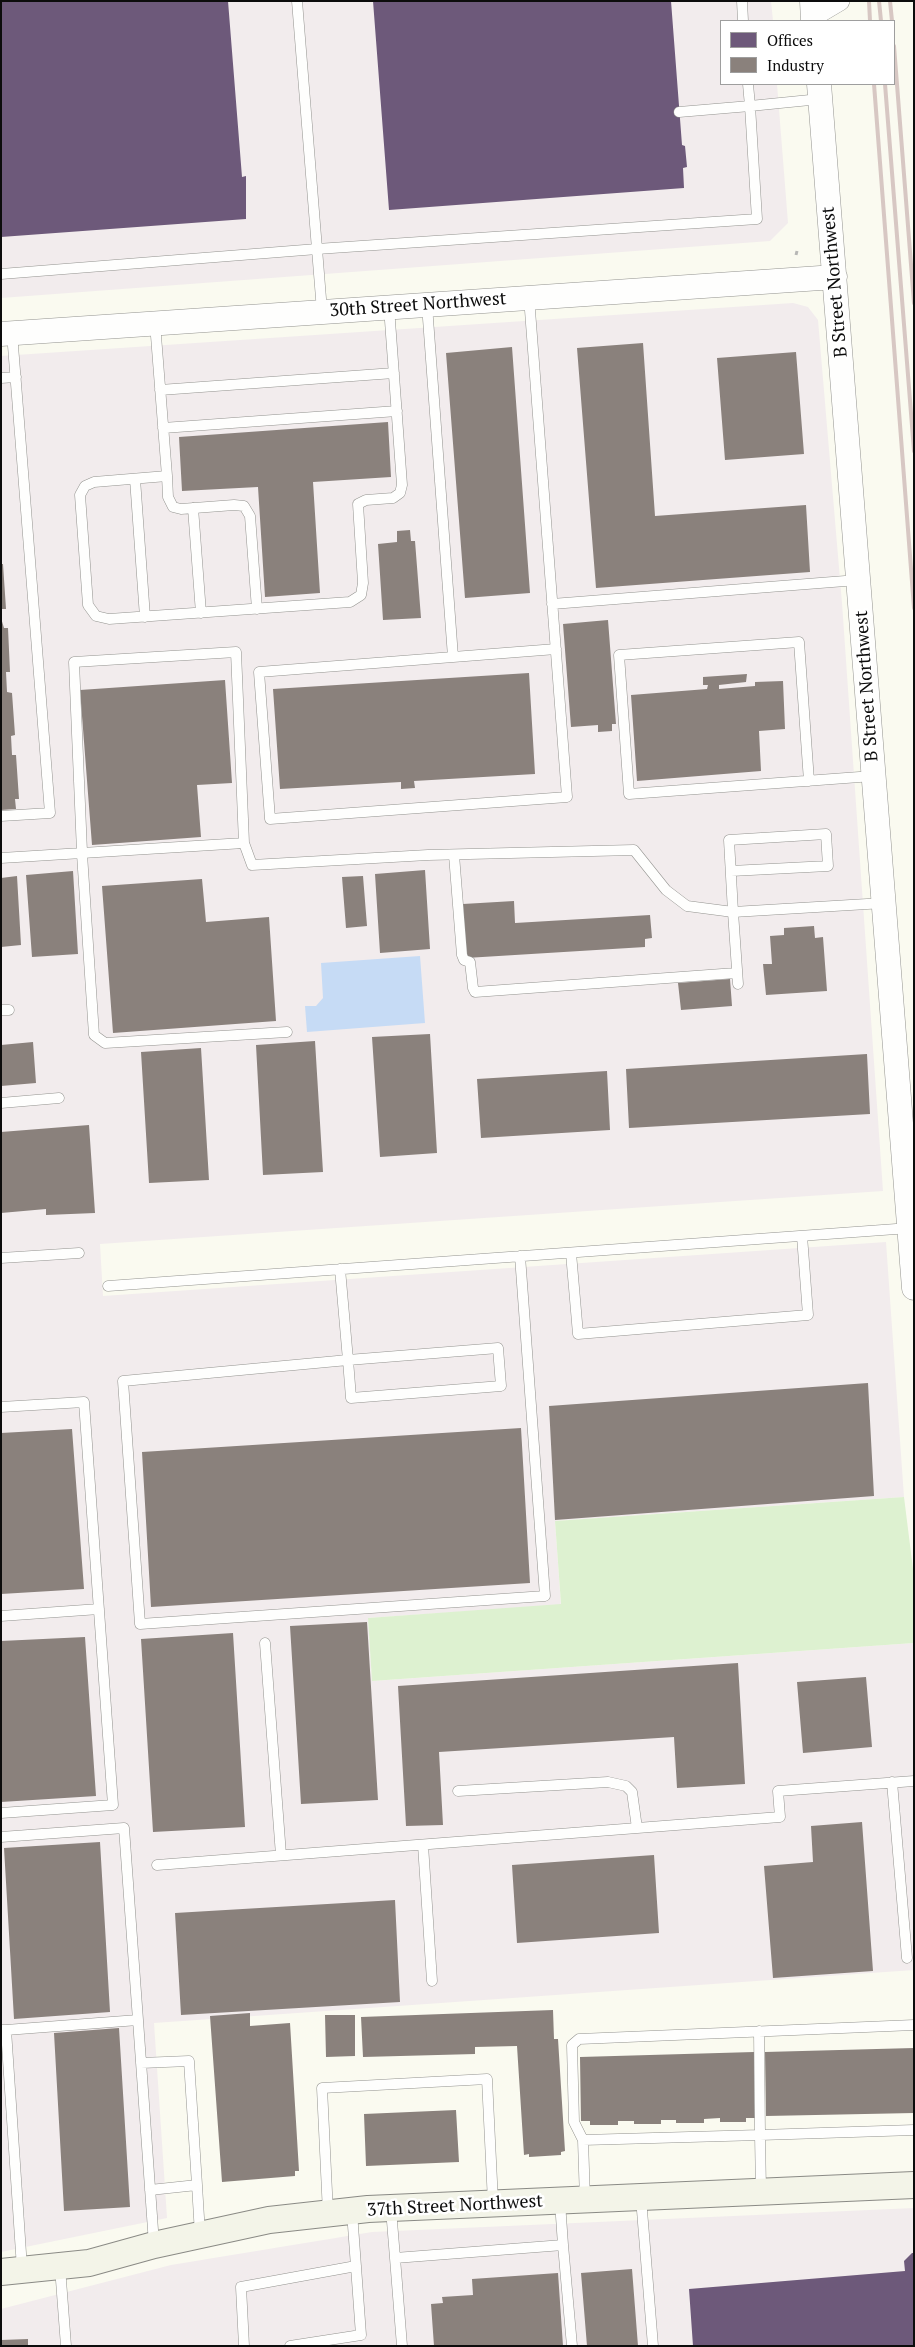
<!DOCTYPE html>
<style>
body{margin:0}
#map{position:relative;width:915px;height:2347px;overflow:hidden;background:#fafaf0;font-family:"PT Serif",serif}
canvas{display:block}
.frame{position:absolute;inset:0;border:2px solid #0c0c0c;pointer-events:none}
.legend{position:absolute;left:720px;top:20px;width:175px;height:65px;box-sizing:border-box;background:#fff;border:1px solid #9e9e9e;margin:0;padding:6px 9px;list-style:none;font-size:15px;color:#0c0c0c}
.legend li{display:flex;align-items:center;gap:10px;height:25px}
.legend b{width:25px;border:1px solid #9e9e9e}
</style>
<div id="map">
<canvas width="915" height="2347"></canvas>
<div class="frame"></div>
<ul class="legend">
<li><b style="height:14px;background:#6d597a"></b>Offices</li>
<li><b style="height:14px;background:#8a817c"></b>Industry</li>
</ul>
</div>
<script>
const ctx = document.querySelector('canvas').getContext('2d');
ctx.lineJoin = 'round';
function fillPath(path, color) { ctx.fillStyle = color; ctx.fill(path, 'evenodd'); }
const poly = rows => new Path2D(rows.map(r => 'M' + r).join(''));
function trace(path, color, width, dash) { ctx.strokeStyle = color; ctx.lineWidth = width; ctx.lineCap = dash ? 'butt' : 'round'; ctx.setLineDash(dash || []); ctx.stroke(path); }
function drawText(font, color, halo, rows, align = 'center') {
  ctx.font = font + ' "PT Serif",serif'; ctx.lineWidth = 5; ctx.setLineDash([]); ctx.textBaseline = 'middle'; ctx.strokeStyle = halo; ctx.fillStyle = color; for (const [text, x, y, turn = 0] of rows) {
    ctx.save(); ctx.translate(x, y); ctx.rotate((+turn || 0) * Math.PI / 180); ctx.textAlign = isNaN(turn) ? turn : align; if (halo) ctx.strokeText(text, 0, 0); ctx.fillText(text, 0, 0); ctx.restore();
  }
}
const industrial = poly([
 [1,1,771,1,773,21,721,21,721,84,777,84,788,223,770,241,1,298],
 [793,303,808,307,818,320,842,603,883,1191,100,1244,103,1296,886,1242,904,1497,555,1521,561,1605,368,1618,372,1681,914,1643,914,1970,154,2023,167,2218,1,2252,1,356],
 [914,2208,914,2346,1,2346,1,2309,171,2265,372,2232]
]);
const green = poly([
 [904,1497,914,1577,914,1643,372,1681,368,1618,561,1604,555,1521]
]);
const water = poly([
 [420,956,425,1023,307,1032,305,1006,316,1006,323,998,321,963]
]);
const offices = poly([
 [1,1,228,1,242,177,246,176,246,219,1,237],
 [373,1,671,1,682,145,685,146,687,167,683,168,684,188,389,210],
 [912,2253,914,2253,914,2346,693,2346,689,2289,905,2271,904,2261]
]);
const industry = poly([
 [643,343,655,516,806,505,810,572,596,588,577,348],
 [512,347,530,593,465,598,446,353],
 [796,352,804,454,725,460,717,358],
 [388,422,391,477,313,482,320,593,265,597,258,487,182,491,179,437],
 [410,530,411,541,415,541,421,618,383,620,378,544,397,542,397,531],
 [1,564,3,564,6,609,1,609],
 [1,618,4,628,8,628,10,672,6,672,7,692,12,693,15,735,11,736,12,755,16,755,19,799,15,799,16,809,1,810],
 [608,620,616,724,612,724,612,731,598,732,598,725,571,727,563,624],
 [529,673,535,774,414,781,415,788,401,789,401,782,280,789,273,689],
 [747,674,746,682,719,685,719,689,755,686,755,682,783,681,785,729,759,731,761,771,637,781,631,695,707,689,708,685,703,685,703,677],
 [225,680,232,783,197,785,201,837,92,845,80,690],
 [425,870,430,949,380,953,375,874],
 [73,871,78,954,32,957,26,875],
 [17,876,21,945,1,947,1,878],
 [363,876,367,926,346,928,342,877],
 [202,879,206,922,269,917,276,1021,113,1033,102,886],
 [514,901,515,923,650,915,652,938,645,939,645,947,466,958,463,904],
 [814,926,815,938,823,937,827,991,766,995,763,964,772,964,770,936,784,935,784,928],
 [730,979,732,1006,681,1010,678,983],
 [430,1034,437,1153,380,1157,372,1037],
 [315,1041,323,1172,263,1175,256,1045],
 [33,1042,36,1083,1,1086,1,1045],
 [201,1048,209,1180,149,1183,141,1052],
 [867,1054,870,1114,629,1128,626,1069],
 [607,1071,610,1130,481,1138,477,1079],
 [89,1125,95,1213,46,1215,46,1209,1,1213,1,1132],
 [868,1383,874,1496,555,1520,549,1406],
 [521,1428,530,1583,151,1607,142,1452],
 [72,1429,84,1589,1,1594,1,1433],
 [367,1622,378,1800,301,1804,290,1626],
 [233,1633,245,1827,153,1832,141,1639],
 [85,1637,96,1796,1,1802,1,1641],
 [738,1663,745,1784,677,1788,674,1737,439,1752,443,1825,406,1826,398,1686],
 [866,1677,872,1747,803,1753,797,1682],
 [862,1822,873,1971,773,1978,764,1866,813,1862,811,1826],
 [100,1842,110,2012,14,2019,4,1848],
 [654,1855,659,1933,517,1943,512,1865],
 [395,1900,400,2002,181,2015,175,1913],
 [553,2010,554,2039,558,2039,565,2151,561,2152,561,2155,529,2157,529,2154,524,2155,517,2046,475,2047,475,2054,363,2057,361,2017],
 [250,2013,250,2026,290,2023,299,2171,295,2171,295,2176,222,2182,210,2016],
 [325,2015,355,2015,355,2056,326,2057],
 [119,2028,130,2207,64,2211,54,2033],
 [914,2048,914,2113,766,2116,765,2052],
 [754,2052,755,2118,746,2118,746,2122,720,2122,720,2118,704,2119,704,2123,676,2123,676,2120,661,2120,661,2124,634,2124,634,2121,618,2121,618,2125,590,2125,590,2121,581,2121,580,2057],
 [456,2110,459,2162,366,2166,364,2114],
 [632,2269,638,2346,587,2346,581,2273],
 [558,2273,563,2346,434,2346,431,2304,443,2303,442,2297,473,2295,472,2279],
 [28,2339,28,2346,1,2346,1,2340]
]);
const path = poly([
 [796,255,797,251]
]);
const service = poly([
 [297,1,322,311],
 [742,1,743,21],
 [748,84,750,106,820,99],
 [1,274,317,249,757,219,750,106,679,112],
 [427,305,453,657,259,672,270,819,567,797,529,297],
 [155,323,167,476,94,482,85,486,80,495,88,605,96,616,109,619,350,602,361,595,363,583,358,504,366,500,393,498,400,493,402,485,389,307],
 [1,378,16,377],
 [160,390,394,373],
 [163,428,397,411],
 [167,476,168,497,173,507,181,509,234,505,244,506,250,516,257,609],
 [135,479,145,617],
 [193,508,201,613],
 [552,604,858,580],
 [453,657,556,649],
 [809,781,799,642,619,655,629,794,873,776],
 [1,816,50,813,12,333],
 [244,843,252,865,428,855,634,850,666,890,687,906,733,912,738,984],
 [82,854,94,1035,105,1043,287,1032],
 [454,855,462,955,464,960,470,962,473,988,475,992,736,973],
 [1,858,244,843,236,652,74,662,82,852],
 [731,871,828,866,826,834,729,840,733,912,884,903],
 [1,1010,9,1010],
 [1,1103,59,1098],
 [571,1253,578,1334,808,1315,802,1236],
 [1,1258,79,1253],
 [340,1269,348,1360,498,1348,501,1386,351,1398,348,1360,123,1381,140,1624,545,1596,520,1256],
 [108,1286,910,1228],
 [1,1407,84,1402,113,1805,1,1813],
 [1,1616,99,1609],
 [265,1643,281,1855],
 [892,1782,907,1958],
 [458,1791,608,1782,626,1786,632,1792,637,1828],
 [1,1837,124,1828,138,2020,6,2030],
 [423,1845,432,1981],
 [157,1865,780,1817,778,1791,914,1781],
 [138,2020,154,2244],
 [1,2030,6,2030,22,2268],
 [759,2031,760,2135,914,2130],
 [141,2063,189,2061,197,2185,150,2190],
 [583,2140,574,2122,572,2045,579,2039,914,2025],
 [197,2185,200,2234],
 [641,2198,653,2346],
 [585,2200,583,2140,760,2135,761,2191],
 [391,2209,395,2258,563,2245,560,2202],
 [328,2213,322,2088,487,2079,493,2202],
 [563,2245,572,2346],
 [395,2258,402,2346],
 [60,2267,66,2346],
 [244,2346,241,2287,356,2266],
 [290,2346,361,2335,352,2212]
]);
const minor = poly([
 [813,17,840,1]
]);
const tertiary = poly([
 [812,1,813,21],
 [819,84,914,1288],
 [1,334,835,277]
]);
const secondary = poly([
 [1,2272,89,2263,154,2245,269,2220,368,2209,914,2185]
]);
const rail = poly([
 [869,1,870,21],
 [879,1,881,21],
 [890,1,892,21],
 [894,46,914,303],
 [874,84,914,608],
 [885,84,914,451]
]);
const streetNames = [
 ["B Street Northwest",835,282,-95],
 ["30th Street Northwest",418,305,-4],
 ["B Street Northwest",867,686,-94],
 ["37th Street Northwest",455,2206,-3]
];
fillPath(industrial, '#f2eced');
fillPath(green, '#ddf1d0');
fillPath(water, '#c6dbf5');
fillPath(offices, '#6d597a');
fillPath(industry, '#8a817c');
trace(service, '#93938f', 11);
trace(minor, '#93938f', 20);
trace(tertiary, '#93938f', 25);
trace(secondary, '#8a8a85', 28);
trace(path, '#b7b7b5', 3, [5, 2.5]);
trace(service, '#fefefd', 10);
trace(minor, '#fefefd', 19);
trace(tertiary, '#fefefd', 24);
trace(secondary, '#f3f4e8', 26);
trace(rail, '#d7c7c3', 4);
drawText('18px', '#0c0c0c', '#fff', streetNames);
</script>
